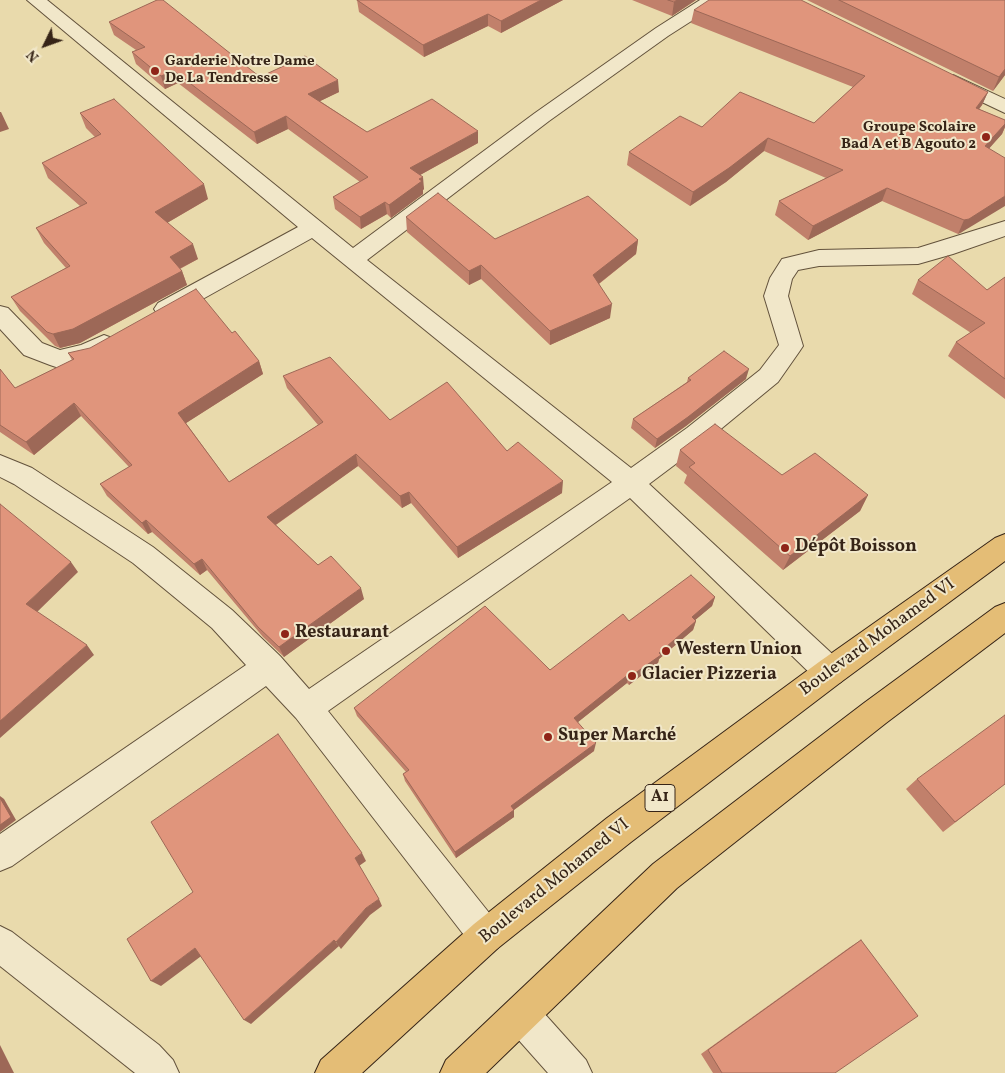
<!DOCTYPE html>
<meta charset="utf-8">
<style>
body{margin:0}
#map{position:relative;width:1005px;height:1073px;overflow:hidden;background:#e9daac;font-family:Vollkorn,serif}
canvas{display:block}
.north{position:absolute;left:20px;top:20px;width:50px;height:50px;-webkit-text-stroke:4px #f1e7c9;paint-order:stroke;rotate:228deg;font-size:14px;font-weight:700;line-height:20px;text-align:center;color:#362417}
.north::after{content:'';display:block;margin:auto;width:18px;height:22px;background:#362417;clip-path:polygon(50% 0,100% 100%,50% 72%,0 100%)}
</style>
<div id="map">
<canvas width="1005" height="1073"></canvas>
<div class="north">N</div>
</div>
<script>
const ctx = document.querySelector('canvas').getContext('2d');
ctx.lineJoin = 'round';
const poly = rows => new Path2D(rows.map(r => 'M' + r).join(''));
function trace(path, color, width, dash) { ctx.strokeStyle = color; ctx.lineWidth = width; ctx.lineCap = dash ? 'butt' : 'round'; ctx.setLineDash(dash || []); ctx.stroke(path); }
function fillPath(path, color) { ctx.fillStyle = color; ctx.fill(path, 'evenodd'); }
function drawText(font, color, halo, rows, align = 'center') {
  ctx.font = font + ' Vollkorn,serif'; ctx.lineWidth = 4; ctx.setLineDash([]); ctx.textBaseline = 'middle'; ctx.strokeStyle = halo; ctx.fillStyle = color; for (const [text, x, y, turn = 0] of rows) {
    ctx.save(); ctx.translate(x, y); ctx.rotate((+turn || 0) * Math.PI / 180); ctx.textAlign = isNaN(turn) ? turn : align; if (halo) ctx.strokeText(text, 0, 0); ctx.fillText(text, 0, 0); ctx.restore();
  }
}
const minor = poly([
 [27,0,47,0,353,248,535,113,656,28,700,0,721,0,718,4,668,36,549,121,367,260,631,468,687,428,760,370,779,345,764,296,770,278,782,259,819,250,918,248,1005,221,1005,236,953,254,918,264,819,266,798,270,792,279,788,296,803,346,799,352,778,382,705,442,649,484,841,662,845,672,841,682,830,686,819,682,630,498,328,711,498,924,503,936,498,948,486,953,474,948,296,718,266,686,12,866,0,871,0,834,246,665,212,628,133,563,14,484,0,477,0,455,32,468,153,547,232,610,280,656,309,689,612,482,312,238,174,315,166,317,158,315,154,309,158,303,298,227,27,0],
 [953,75,1005,99,1005,113,946,85,943,81,946,77,953,75],
 [0,306,8,308,42,343,60,350,81,345,104,335,112,338,116,344,112,350,96,359,59,368,50,365,24,355,0,329,0,306],
 [521,997,534,1002,586,1060,592,1073,548,1073,508,1028,503,1015,508,1002,521,997]
]);
const tertiary = poly([
 [0,926,12,932,159,1045,173,1060,179,1073,135,1073,0,966,0,926]
]);
const primary = poly([
 [1005,534,1005,561,841,682,631,842,498,948,362,1073,315,1073,321,1060,474,924,607,818,819,662,995,538,1005,534],
 [1005,603,1005,633,886,723,677,888,486,1073,440,1073,446,1060,653,864,864,703,995,607,1005,603]
]);
const wall = poly([
 [357,0,563,0,501,33,488,26,424,57,359,12],
 [632,0,696,0,672,16],
 [807,0,1005,0,1005,75,993,91],
 [694,10,988,92,982,105,979,109,1005,120,1005,127,1002,134,989,148,962,232,958,234,882,201,808,240,775,215,779,201,826,178,764,151,726,182,690,206,627,165,629,152,702,127,814,123,853,87,691,23],
 [109,22,260,77,339,92,320,101,367,132,478,143,420,175,424,189,423,190,423,194,391,218,387,214,361,229,335,209,333,197,360,182,288,129,257,144,178,83,165,89,136,64,132,52,136,50,114,35],
 [80,113,208,199,167,223,198,259,180,269,182,271,187,285,80,343,60,348,55,346,20,311,11,297,66,268,44,243,36,228,80,206,48,178,42,163,95,137,86,128],
 [406,217,495,239,638,240,636,254,599,284,610,318,550,345,481,279,469,285,407,232],
 [1005,277,1005,399,948,356,956,342,971,333,912,294,918,280,987,290],
 [232,333,259,361,263,374,186,423,229,482,318,425,287,388,283,376,390,420,507,451,562,493,458,558,411,503,402,508,358,466,276,525,318,565,364,599,284,657,263,637,207,570,200,575,152,532,148,534,107,496,100,484,129,467,81,416,34,455,0,432,0,369,15,388,72,360,68,353],
 [688,378,746,379,686,426,655,448,631,428,633,419,687,382],
 [680,450,782,475,868,495,860,511,783,570,684,483,687,475,676,466],
 [715,597,712,606,695,620,696,621,693,630,659,659,658,663,629,685,627,683,578,722,594,751,514,810,514,817,456,858,405,781,403,774,406,772,357,716,354,708,550,670,629,621],
 [917,779,1005,784,943,832,906,789],
 [861,940,835,1073,713,1073,701,1054,850,947]
]);
const shadedWall = poly([
 [541,0,563,0,501,33,501,21],
 [677,0,696,0,672,16,674,2],
 [488,14,488,26,424,57,423,45],
 [1005,69,1005,75,993,91,999,77],
 [174,71,178,83,165,89,161,76],
 [338,80,339,92,310,106,308,94],
 [988,92,982,105,970,121,976,108],
 [0,112,1,112,9,129,0,132],
 [286,116,288,129,257,144,254,132],
 [1005,124,1005,127,1002,134,979,160,985,146],
 [478,131,478,143,411,180,410,168],
 [768,138,764,151,726,182,690,206,693,192],
 [423,177,424,189,423,190,423,194,391,218,389,205,419,179],
 [204,184,208,199,160,227,155,212],
 [887,188,882,201,808,240,813,226],
 [1005,196,1005,206,962,232,958,234,964,220],
 [385,202,387,214,361,229,360,217],
 [638,240,636,254,592,289,593,275],
 [193,244,198,259,175,271,170,257],
 [481,265,481,279,469,285,469,271],
 [182,271,187,285,80,343,60,348,53,334],
 [612,304,610,318,550,345,550,331],
 [259,361,263,374,183,425,178,413],
 [749,369,746,379,686,426,655,448,657,439],
 [74,403,81,416,34,455,26,442],
 [356,454,358,466,271,528,267,517],
 [563,481,562,493,458,558,457,547],
 [409,492,411,503,402,508,400,496],
 [868,495,860,511,783,570,790,556],
 [146,520,152,532,148,534,142,523],
 [202,559,207,570,200,575,194,564],
 [71,562,78,572,35,614,26,604],
 [361,588,364,599,284,657,279,647],
 [715,597,712,606,688,626,692,617],
 [696,621,693,630,659,659,658,663,629,685,631,676],
 [87,645,94,655,0,738,0,721],
 [629,674,627,683,573,726,574,718],
 [596,743,594,751,511,812,511,806],
 [0,796,4,799,16,820,0,832],
 [514,810,514,817,456,858,455,852],
 [362,853,366,861,359,866,355,858],
 [379,899,382,906,370,915,341,949,336,942,366,908],
 [334,940,339,946,251,1024,244,1020],
 [195,948,204,954,161,986,151,981],
 [0,1045,14,1073,0,1073]
]);
const building = poly([
 [157,0,163,0,260,77,305,56,338,80,308,94,367,132,432,99,478,131,410,168,423,177,419,179,422,181,389,205,385,202,360,217,333,197,368,177,286,116,254,132,174,71,161,76,132,52,145,47,109,22,157,0],
 [357,0,541,0,501,21,488,14,423,45,357,0],
 [668,0,677,0,674,2,668,0],
 [709,0,801,0,988,92,976,108,1005,120,1005,124,985,146,1005,158,1005,196,969,219,964,220,887,188,813,226,779,201,843,170,768,138,729,168,693,192,629,152,680,116,702,127,740,92,814,123,865,76,694,10,709,0],
 [839,0,1005,0,1005,69,999,77,839,0],
 [114,99,204,184,155,212,193,244,170,257,182,271,73,329,53,334,47,332,11,297,70,266,36,228,87,203,42,163,101,134,80,113,114,99],
 [438,193,495,239,588,196,638,240,593,275,612,304,550,331,481,265,469,271,406,217,438,193],
 [948,256,987,290,1005,277,1005,379,956,342,985,323,918,280,948,256],
 [196,289,232,333,235,331,259,361,178,413,229,482,323,422,283,376,330,357,390,420,447,382,507,451,518,442,563,481,457,547,409,492,400,496,356,454,267,517,318,565,331,556,361,588,279,647,258,627,202,559,194,564,146,520,142,523,100,484,132,465,74,403,26,442,0,425,0,369,15,388,74,359,68,353,90,348,196,289],
 [724,351,749,369,688,417,657,439,633,419,691,380,688,378,724,351],
 [715,424,782,475,815,453,868,495,790,556,689,467,695,463,680,450,715,424],
 [0,504,71,562,26,604,87,645,0,721,0,504],
 [691,575,715,597,692,617,696,621,659,653,661,655,631,676,629,674,574,718,596,743,511,806,514,810,455,852,403,774,409,770,354,708,485,606,550,670,623,614,629,621,691,575],
 [1005,715,1005,784,955,822,917,779,1005,715],
 [278,734,362,853,355,858,379,899,366,908,336,942,334,940,244,1020,195,948,151,981,127,939,193,892,151,822,278,734],
 [0,798,11,817,0,825,0,798],
 [861,940,918,1016,835,1073,722,1073,708,1050,861,940]
]);
const markers = [
 [155,71,5,"#8f2418"],
 [986,137,5,"#8f2418"],
 [785,548,5,"#8f2418"],
 [285,634,5,"#8f2418"],
 [666,651,5,"#8f2418"],
 [632,676,5,"#8f2418"],
 [548,737,5,"#8f2418"]
];
const farPoinames = [
 ["Garderie Notre Dame",165,62],
 ["De La Tendresse",165,79],
 ["Groupe Scolaire",976,128,"right"],
 ["Bad A et B Agouto 2",976,145,"right"]
];
const shields = [
 [660,798,30]
];
const shieldNames = [
 ["A1",660,798]
];
const poiNames = [
 ["Dépôt Boisson",795,548],
 ["Restaurant",295,634],
 ["Western Union",676,651],
 ["Glacier Pizzeria",642,676],
 ["Super Marché",558,737]
];
const streetNames = [
 ["Boulevard Mohamed VI",878,638,-36],
 ["Boulevard Mohamed VI",555,882,-39]
];
trace(minor, '#63523c', 2);
trace(tertiary, '#63523c', 2);
trace(primary, '#362417', 2);
fillPath(minor, '#f1e7c9');
fillPath(tertiary, '#f1e7c9');
fillPath(primary, '#e4bd76');
fillPath(wall, '#c1806b');
fillPath(shadedWall, '#9d6857');
fillPath(building, '#e0957c');
trace(building, '#9d6857', 1);
for (const [x, y, r, color] of markers) { const dot = new Path2D(); dot.arc(x, y, r, 0, 2 * Math.PI); ctx.fillStyle = color; ctx.fill(dot); trace(dot, '#f1e7c9', 2); }
drawText('bold 15px', '#362417', '#f1e7c9', farPoinames, 'left');
for (const [x, y, w] of shields) { const box = new Path2D(); box.roundRect(x - w / 2, y - 13.5, w, 27, 4); ctx.fillStyle = '#f1e7c9'; ctx.fill(box); trace(box, '#362417', 1); }
drawText('bold 16px', '#362417', null, shieldNames);
drawText('bold 18px', '#362417', '#f1e7c9', poiNames, 'left');
drawText('18px', '#362417', '#f1e7c9', streetNames);
</script>
